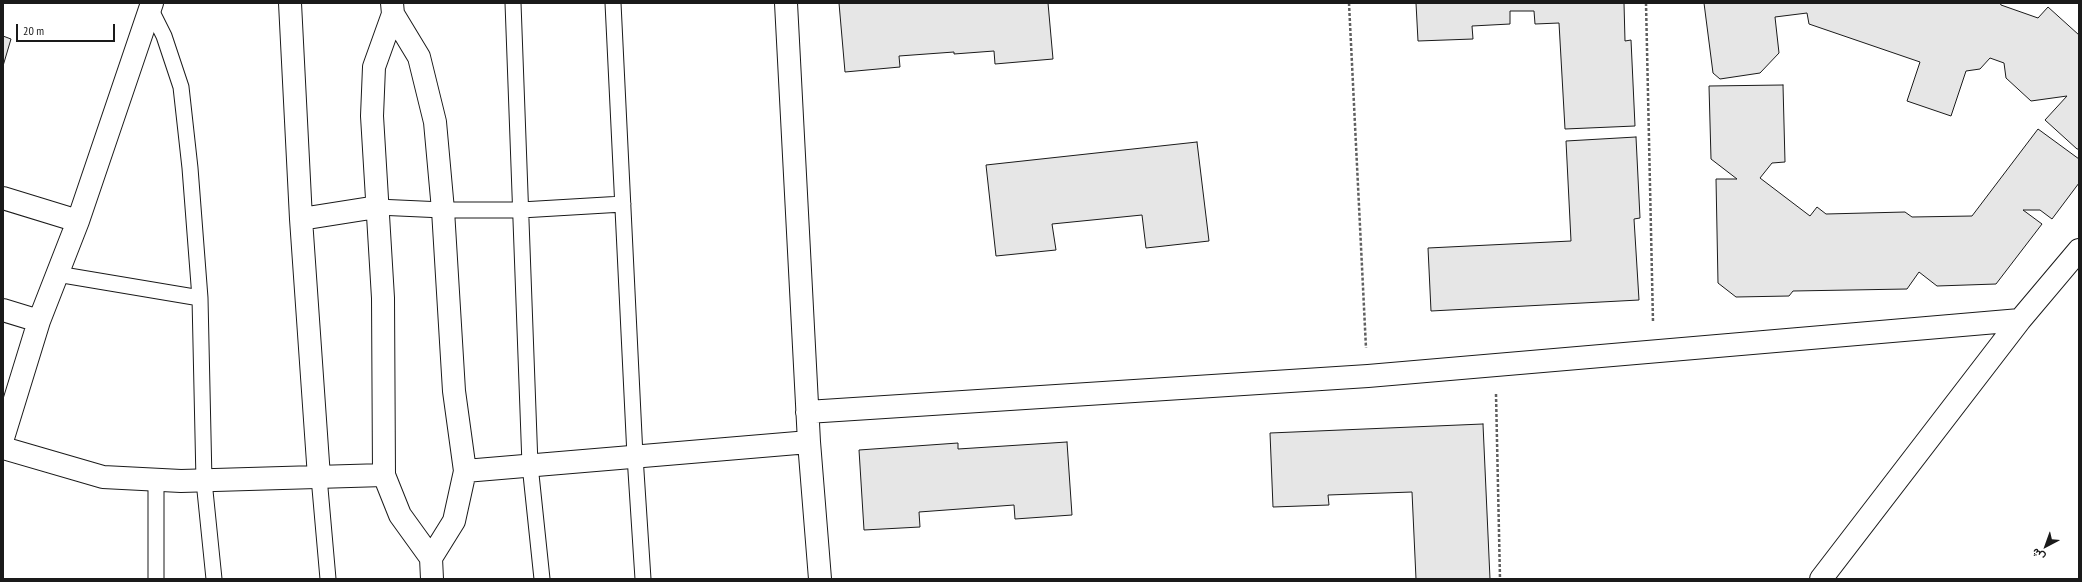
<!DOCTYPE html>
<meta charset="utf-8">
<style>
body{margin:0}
#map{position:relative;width:2082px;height:582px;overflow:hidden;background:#fff;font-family:"PT Sans Narrow",Vazirmatn,sans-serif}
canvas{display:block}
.frame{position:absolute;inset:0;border:4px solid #1a1a1a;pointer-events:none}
.north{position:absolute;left:2026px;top:526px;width:40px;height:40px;-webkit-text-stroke:3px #fff;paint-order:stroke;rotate:221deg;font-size:11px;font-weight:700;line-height:16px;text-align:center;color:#1a1a1a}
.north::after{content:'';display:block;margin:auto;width:14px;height:18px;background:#1a1a1a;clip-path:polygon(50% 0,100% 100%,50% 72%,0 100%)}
.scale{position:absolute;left:16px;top:24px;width:99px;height:18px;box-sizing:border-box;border:2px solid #1a1a1a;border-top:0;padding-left:5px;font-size:12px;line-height:14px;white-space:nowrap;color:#1a1a1a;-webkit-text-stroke:3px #fff;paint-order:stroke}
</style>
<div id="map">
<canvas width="2082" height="582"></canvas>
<div class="frame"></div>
<div class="north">ش</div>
<div class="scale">20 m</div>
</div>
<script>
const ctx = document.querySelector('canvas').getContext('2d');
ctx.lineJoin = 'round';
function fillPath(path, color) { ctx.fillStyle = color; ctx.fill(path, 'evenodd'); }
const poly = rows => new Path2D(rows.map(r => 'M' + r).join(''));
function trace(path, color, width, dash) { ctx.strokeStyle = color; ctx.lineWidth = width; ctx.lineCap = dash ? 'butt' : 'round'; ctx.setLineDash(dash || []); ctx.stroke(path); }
const building = poly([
 [839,3,1048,3,1053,59,995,64,994,51,954,54,954,52,899,56,900,67,845,72,839,3],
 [1416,3,1624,3,1625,41,1631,40,1635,126,1565,129,1559,23,1535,24,1534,11,1510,11,1510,24,1472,26,1473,39,1418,41,1416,3],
 [1704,3,2000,3,2001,5,2038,18,2048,7,2079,35,2079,149,2077,149,2045,120,2067,96,2031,101,2006,78,2004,63,1990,58,1980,69,1966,71,1951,116,1907,101,1920,62,1809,24,1807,13,1775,17,1779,53,1760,73,1720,79,1713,73,1704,3],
 [3,36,11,39,3,66,3,36],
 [1783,85,1785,162,1772,163,1760,178,1810,216,1817,207,1826,214,1905,212,1912,217,1972,216,2038,129,2079,159,2079,183,2052,219,2040,210,2023,210,2042,224,1996,284,1937,286,1919,272,1907,289,1793,291,1789,296,1736,297,1718,283,1716,179,1737,179,1711,159,1709,86,1783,85],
 [1636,137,1640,218,1634,219,1639,300,1431,311,1428,248,1571,241,1566,141,1636,137],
 [1197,142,1209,241,1146,248,1142,215,1052,224,1056,250,996,256,986,165,1197,142],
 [1483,424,1490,579,1416,579,1412,492,1328,495,1329,505,1273,507,1270,433,1483,424],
 [1067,442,1072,515,1015,519,1014,505,919,512,920,527,864,530,859,450,958,443,958,449,1067,442]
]);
const path = poly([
 [1349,3,1366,348],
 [1646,3,1653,322],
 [1496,394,1500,579]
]);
const service = poly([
 [513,3,530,465,542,579],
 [613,3,635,456,643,579],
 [150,8,164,36,181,87,190,168,200,298,204,481,214,579],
 [377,207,443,210,521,210,623,204],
 [57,274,200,298],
 [319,477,328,579],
 [156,480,156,579]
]);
const minor = poly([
 [290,3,301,219,319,477],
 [392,3,393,14,374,67,372,116,383,298,384,475,400,515,431,558,432,579],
 [786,3,809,442,820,579],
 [393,14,419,57,435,122,443,210,454,391,465,471,454,521,431,558],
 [3,198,78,221],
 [301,219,377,207],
 [3,310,39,321],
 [807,412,1368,376,2020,320],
 [3,438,39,321,78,221,152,3],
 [3,448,103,477,181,481,384,475],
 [465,471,809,442],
 [1821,579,2020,320,2079,250]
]);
fillPath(building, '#e6e6e6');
trace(building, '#1a1a1a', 1);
trace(service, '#1a1a1a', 17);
trace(minor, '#1a1a1a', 24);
trace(path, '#5f5f5f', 2.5, [3, 2]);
trace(service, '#fff', 15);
trace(minor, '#fff', 22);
</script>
